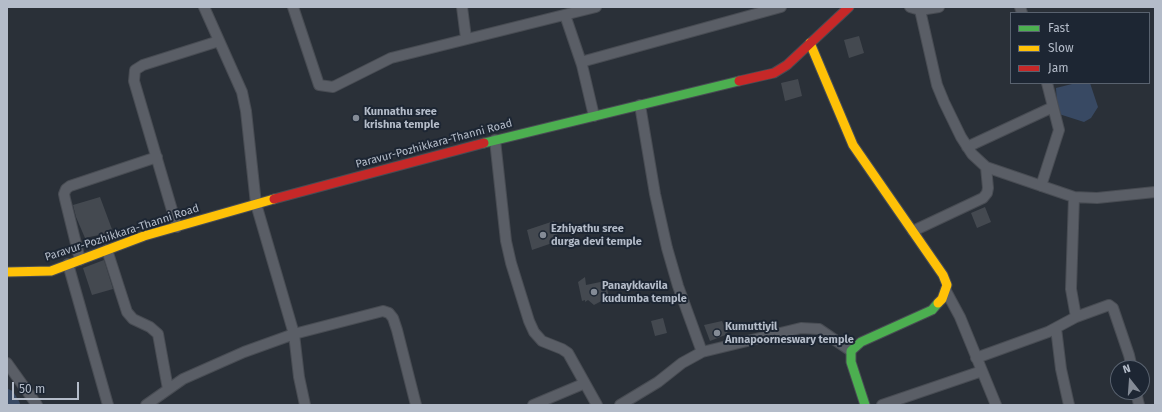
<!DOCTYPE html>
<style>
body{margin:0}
#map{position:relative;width:1162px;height:412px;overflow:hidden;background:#2a3038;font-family:"Fira Sans",sans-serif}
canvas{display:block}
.frame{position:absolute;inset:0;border:8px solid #b4bcc9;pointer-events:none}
.legend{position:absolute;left:1010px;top:12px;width:140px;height:72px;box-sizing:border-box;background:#1d2633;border:1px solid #59626f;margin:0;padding:5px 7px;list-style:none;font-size:12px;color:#b4bcc9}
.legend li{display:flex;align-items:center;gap:8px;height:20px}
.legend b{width:20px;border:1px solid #59626f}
.north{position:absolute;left:1110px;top:360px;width:40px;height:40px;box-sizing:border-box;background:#1d2633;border:1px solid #59626f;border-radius:50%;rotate:343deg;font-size:11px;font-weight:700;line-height:16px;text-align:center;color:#b4bcc9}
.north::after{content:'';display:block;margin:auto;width:14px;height:18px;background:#848b96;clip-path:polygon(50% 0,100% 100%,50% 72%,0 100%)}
.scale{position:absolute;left:12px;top:382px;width:67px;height:18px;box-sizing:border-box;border:2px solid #b4bcc9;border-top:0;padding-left:5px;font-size:12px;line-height:14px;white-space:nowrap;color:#b4bcc9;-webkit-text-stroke:3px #1d2633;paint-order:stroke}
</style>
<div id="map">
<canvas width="1162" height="412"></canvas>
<div class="frame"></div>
<ul class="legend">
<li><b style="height:5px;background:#4caf50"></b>Fast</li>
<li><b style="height:5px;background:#ffc107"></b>Slow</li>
<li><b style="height:5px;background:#c62828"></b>Jam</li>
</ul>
<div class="north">N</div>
<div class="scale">50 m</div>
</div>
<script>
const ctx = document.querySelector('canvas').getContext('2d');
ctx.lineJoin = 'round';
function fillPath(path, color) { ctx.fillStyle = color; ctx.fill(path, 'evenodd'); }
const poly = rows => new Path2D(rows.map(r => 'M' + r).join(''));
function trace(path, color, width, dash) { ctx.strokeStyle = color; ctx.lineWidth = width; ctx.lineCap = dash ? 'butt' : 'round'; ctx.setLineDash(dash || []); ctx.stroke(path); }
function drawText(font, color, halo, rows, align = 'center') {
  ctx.font = font + ' "Fira Sans",sans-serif'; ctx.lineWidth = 4; ctx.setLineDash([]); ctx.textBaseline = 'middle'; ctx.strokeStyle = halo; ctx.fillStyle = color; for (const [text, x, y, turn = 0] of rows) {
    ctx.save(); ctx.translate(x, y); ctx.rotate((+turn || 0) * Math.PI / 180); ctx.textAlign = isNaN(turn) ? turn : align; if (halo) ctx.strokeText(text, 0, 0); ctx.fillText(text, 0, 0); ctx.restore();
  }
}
const water = poly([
 [1076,83,1090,83,1098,107,1091,118,1084,122,1059,114,1057,104,1056,88]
]);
const river = poly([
 [7,397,12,405]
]);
const building = poly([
 [859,36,864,53,849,58,844,40],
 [798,79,802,96,785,101,781,83],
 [100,197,113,232,85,238,76,217,73,205],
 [985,207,991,222,977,228,971,213],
 [554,221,558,241,532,250,527,230],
 [104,260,113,289,92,295,83,268],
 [585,277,586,285,605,281,609,297,594,305,588,300,585,302,585,300,582,301,578,282],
 [663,318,667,333,655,336,651,321],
 [722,321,728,334,710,341,704,325]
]);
const street = poly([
 [204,7,242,92,246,111,256,204,294,334,299,377,305,405],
 [293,7,319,85,333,87,391,58,596,7],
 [462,7,466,38],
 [910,7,920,10,937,85,944,102,961,137,972,154,986,167,1074,197,1097,198,1155,192],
 [1020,7,1022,13],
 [920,10,939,7],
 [565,15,582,65,594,116],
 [581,62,781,7],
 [640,105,655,194,667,248,678,286,702,352],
 [495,140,506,241,511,263,529,321,534,332,542,341,562,349,568,353,597,405],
 [967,147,1053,107],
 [1041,186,1059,130,1047,83],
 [1074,197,1071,289,1076,317],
 [177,227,134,81,135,70,143,65,219,41],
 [913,231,983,198,987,193,988,188,986,167],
 [107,250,127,312,133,319,150,327,158,334,168,389],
 [80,260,65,199,64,194,66,189,70,186,157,157],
 [68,264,108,405],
 [946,291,960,317,996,405],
 [1056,328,1061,369,1069,405],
 [976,358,1048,332,1076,317,1109,305,1113,308,1129,355,1132,368],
 [7,363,37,405],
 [1136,392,1139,405],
 [146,405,183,379,244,352,294,334,383,311,389,313,393,318,397,330,416,405],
 [533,405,583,384],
 [620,405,658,382,682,363,702,352,801,328,819,329,851,351],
 [882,405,982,371]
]);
const fast = poly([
 [484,143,739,81],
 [865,405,851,362,851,351,861,342,932,310,938,303]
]);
const slow = poly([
 [810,43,853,145,943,275,947,285,942,299,938,303],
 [7,272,51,271,144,236,274,199]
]);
const jam = poly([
 [739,81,774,73,787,65,849,7],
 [274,199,484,143]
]);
const markers = [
 [356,118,4,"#848b96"],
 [543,235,4,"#848b96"],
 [594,292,4,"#848b96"],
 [717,333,4,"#848b96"]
];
const poiNames = [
 ["Kunnathu sree",364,112],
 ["krishna temple",364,125],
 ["Ezhiyathu sree",551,229],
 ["durga devi temple",551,242],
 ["Panaykkavila",602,286],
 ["kudumba temple",602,299],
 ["Kumuttiyil",725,327],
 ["Annapoorneswary temple",725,340]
];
const streetNames = [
 ["Paravur-Pozhikkara-Thanni Road",434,144,-15],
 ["Paravur-Pozhikkara-Thanni Road",122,233,-18]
];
fillPath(water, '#384963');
trace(river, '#384963', 16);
fillPath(building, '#444950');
trace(street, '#484c53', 12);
trace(fast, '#484c53', 11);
trace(slow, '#484c53', 11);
trace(jam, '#484c53', 11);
trace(street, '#5a5e66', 10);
trace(fast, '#4caf50', 9);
trace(slow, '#ffc107', 9);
trace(jam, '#c62828', 9);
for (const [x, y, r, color] of markers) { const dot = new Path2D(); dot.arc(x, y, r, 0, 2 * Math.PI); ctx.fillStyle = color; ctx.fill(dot); trace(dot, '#1d2633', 1.5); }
drawText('bold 11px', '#b4bcc9', '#1d2633', poiNames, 'left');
drawText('11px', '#b4bcc9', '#1d2633', streetNames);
</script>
